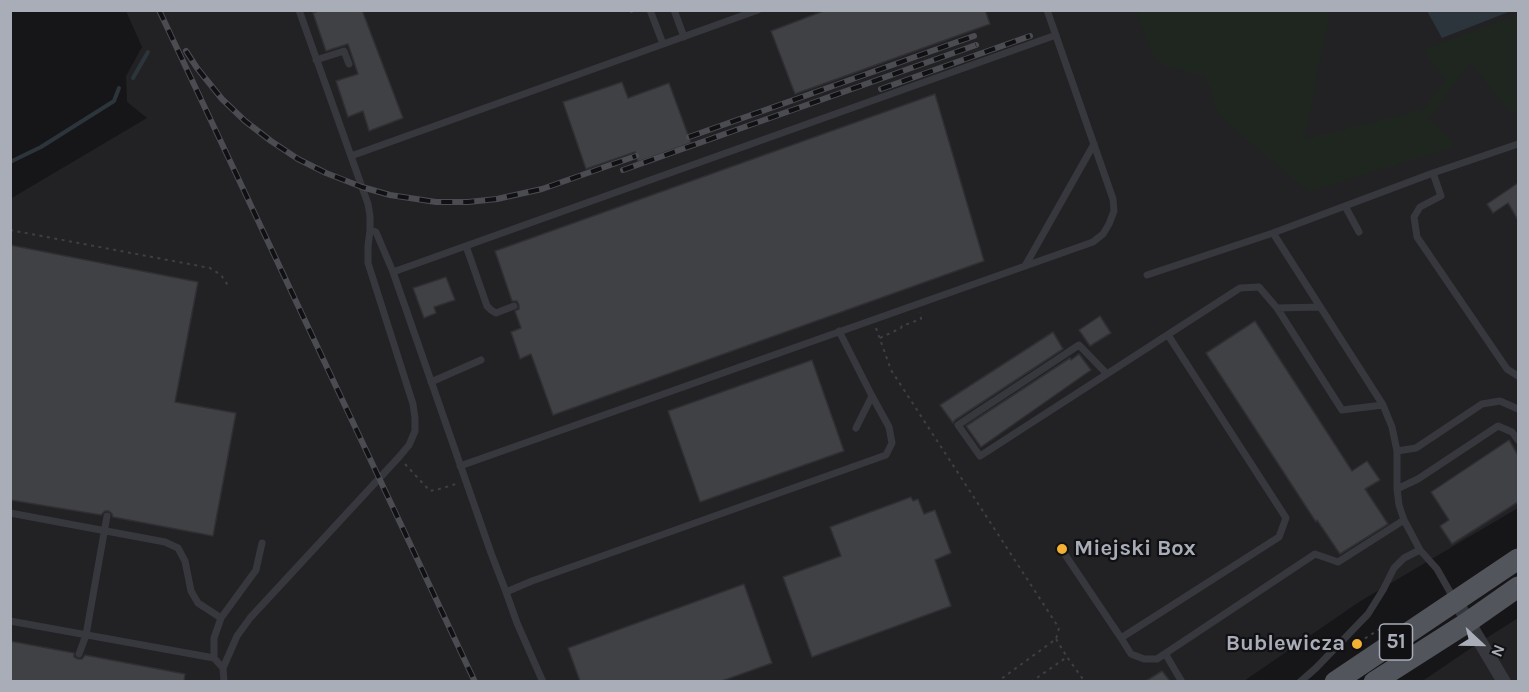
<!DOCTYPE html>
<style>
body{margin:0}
#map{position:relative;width:1529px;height:692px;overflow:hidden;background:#161618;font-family:Karla,sans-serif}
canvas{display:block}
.frame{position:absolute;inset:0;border:12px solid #a8adb8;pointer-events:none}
.north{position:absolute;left:1451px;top:614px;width:60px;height:60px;-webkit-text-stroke:4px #111113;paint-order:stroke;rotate:112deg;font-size:16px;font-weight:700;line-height:24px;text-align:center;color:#a8adb8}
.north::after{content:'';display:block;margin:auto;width:21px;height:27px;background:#a8adb8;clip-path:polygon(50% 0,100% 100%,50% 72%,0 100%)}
</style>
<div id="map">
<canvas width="1529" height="692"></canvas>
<div class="frame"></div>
<div class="north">N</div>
</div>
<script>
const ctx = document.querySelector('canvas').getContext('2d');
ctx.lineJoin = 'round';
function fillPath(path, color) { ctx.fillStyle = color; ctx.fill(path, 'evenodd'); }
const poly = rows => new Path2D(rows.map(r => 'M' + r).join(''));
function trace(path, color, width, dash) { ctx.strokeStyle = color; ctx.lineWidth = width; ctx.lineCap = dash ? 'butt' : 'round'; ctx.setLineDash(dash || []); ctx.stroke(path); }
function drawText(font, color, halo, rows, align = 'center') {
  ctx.font = font + ' Karla,sans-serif'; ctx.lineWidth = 4.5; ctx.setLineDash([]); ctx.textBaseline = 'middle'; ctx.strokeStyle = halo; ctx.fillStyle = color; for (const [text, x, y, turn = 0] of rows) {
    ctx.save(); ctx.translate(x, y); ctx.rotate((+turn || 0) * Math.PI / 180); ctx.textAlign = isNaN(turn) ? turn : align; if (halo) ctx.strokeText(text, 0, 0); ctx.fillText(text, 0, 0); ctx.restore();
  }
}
const built = poly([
 [126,11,1518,11,1518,508,1359,602,1244,681,11,681,10,199,147,118,127,102,126,76,142,47],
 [1518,618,1518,681,1421,682,1480,642]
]);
const green = poly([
 [1136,11,1330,11,1305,139,1424,109,1445,80,1423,50,1518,15,1518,110,1511,114,1470,62,1429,119,1456,146,1309,192,1219,116,1206,77,1165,66,1152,53]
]);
const water = poly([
 [1427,11,1511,11,1442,38]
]);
const stream = poly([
 [133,78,148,52],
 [10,162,41,147,114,101,119,88]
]);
const building = poly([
 [321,10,362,10,403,118,369,131,363,111,348,117,336,81,358,74,348,44,326,51,313,13,321,10],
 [826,10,985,10,990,24,795,94,771,31,826,10],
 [622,82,628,98,669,83,691,143,638,162,635,152,586,169,563,102,622,82],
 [935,94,984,261,553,415,531,354,520,359,511,332,521,328,515,311,519,309,519,305,517,301,512,301,495,251,935,94],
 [1518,183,1518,220,1508,203,1493,213,1487,204,1518,183],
 [10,245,198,282,175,402,236,413,213,536,113,517,112,514,109,511,105,511,101,515,10,500,10,245],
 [446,277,455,300,434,307,436,313,424,318,413,288,446,277],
 [1100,316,1111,333,1090,346,1079,330,1100,316],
 [1255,321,1352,471,1367,461,1380,480,1365,489,1388,524,1340,554,1317,520,1316,522,1206,353,1255,321],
 [1053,332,1063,349,955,420,953,423,940,405,1053,332],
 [1079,354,1091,370,981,447,966,426,1070,358,1071,360,1079,354],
 [812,360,844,451,700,502,668,411,812,360],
 [1509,440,1518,455,1518,502,1452,544,1440,526,1449,520,1431,492,1509,440],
 [911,497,913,501,918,499,924,514,935,510,951,553,935,560,951,606,812,657,783,577,841,556,830,527,911,497],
 [744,584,772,663,722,681,580,681,568,648,744,584],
 [10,641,74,653,74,657,78,659,82,659,85,655,185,674,184,681,10,681,10,641],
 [1162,671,1170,681,1146,681,1162,671]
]);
const path = poly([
 [631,10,633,17],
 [10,230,210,268,221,275,229,287],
 [876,328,891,370,1059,628,1056,639,997,682],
 [880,338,901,328,902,326,921,319,920,312],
 [405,464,430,491,443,488,459,483],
 [1056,639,1067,657],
 [1363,643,1361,641,1383,627,1388,621],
 [1031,682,1067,657,1085,682]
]);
const lane = poly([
 [650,10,663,44],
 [674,10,684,37],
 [316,60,344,51,349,64],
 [351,156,758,10],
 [1433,173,1441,196,1420,207,1414,217,1417,237,1507,369,1518,376],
 [1345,206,1359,232],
 [370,230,376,232,393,272,491,553,506,592,532,581,886,455,892,443,889,427,872,396,839,331],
 [1273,233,1383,405,1392,427,1397,451,1397,489,1399,505,1404,520,1420,550,1437,569,1454,599],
 [466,246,487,306,491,310,496,313,514,306],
 [1025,266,1094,144],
 [393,272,1056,35],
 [1147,275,1273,233,1433,173,1518,144],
 [1277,308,1320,307],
 [1168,335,1286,518,1279,537,1121,638,1131,654,1144,659,1157,659,1315,554,1338,562,1404,520],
 [1107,374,1079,345,958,425,980,456,1240,288,1259,287,1277,308,1342,410,1383,405],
 [431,382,481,360],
 [856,428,872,396],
 [1397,451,1416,448,1482,404,1500,401,1518,409],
 [460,466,1093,242,1103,234,1109,224,1114,211,1113,199,1047,10],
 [1397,489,1418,479,1498,426,1512,432,1518,440],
 [10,513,165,542,178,548,185,561,191,591,198,603,221,618],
 [1066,556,1121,638],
 [506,592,517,623,543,682],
 [10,621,214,658,223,668],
 [79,654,86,635,107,516],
 [1166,655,1182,682],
 [214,658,214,638,221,618,256,570,262,543],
 [224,682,223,668,237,636,250,618,399,457,409,445,415,431,415,418,413,404,368,263,368,246,370,230,370,216,368,204,299,10],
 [1300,682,1316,668,1368,614,1383,590,1394,568,1404,558,1420,550]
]);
const street = poly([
 [1456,601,1504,682]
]);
const primary = poly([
 [1335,682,1518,559],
 [1374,682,1468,622,1518,587]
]);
const rail = poly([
 [159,10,475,682],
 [186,51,197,68,222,99,245,121,271,141,298,159,326,173,362,187,390,195,436,202,468,202,497,199,542,189,636,156],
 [881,89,1030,36],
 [689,137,974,36],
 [623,170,976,45]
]);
const markers = [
 [1062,549,6,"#f2b134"],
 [1357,644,6,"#f2b134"]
];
const shields = [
 [1396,642,33]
];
const shieldNames = [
 ["51",1396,642]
];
const poiNames = [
 ["Miejski Box",1074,549],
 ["Bublewicza",1345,644,"right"]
];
fillPath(built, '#222225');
fillPath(green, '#1e261f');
fillPath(water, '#2c353c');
trace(stream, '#2c353c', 4);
fillPath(building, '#404145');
trace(building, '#303034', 1.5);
trace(path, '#3d3f44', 2, [3, 4.5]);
trace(lane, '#37383d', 7);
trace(street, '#37383d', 14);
trace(primary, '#53555c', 21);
trace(rail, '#4a4c52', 6);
trace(rail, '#111113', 4, [11]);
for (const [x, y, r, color] of markers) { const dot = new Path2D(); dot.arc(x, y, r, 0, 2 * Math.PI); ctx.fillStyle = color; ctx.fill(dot); trace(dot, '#111113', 2); }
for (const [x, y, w] of shields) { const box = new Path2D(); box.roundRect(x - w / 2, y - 18, w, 36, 4.5); ctx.fillStyle = '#111113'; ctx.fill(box); trace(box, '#a8adb8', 1.5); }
drawText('bold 21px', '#a8adb8', null, shieldNames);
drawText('bold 22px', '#a8adb8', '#111113', poiNames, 'left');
</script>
